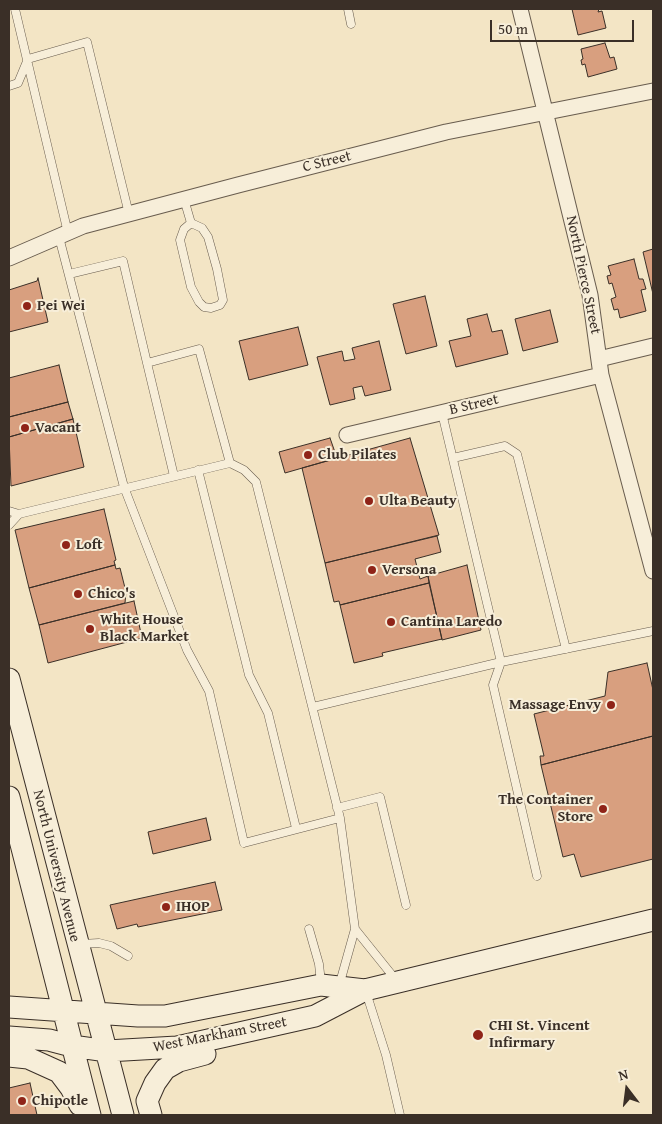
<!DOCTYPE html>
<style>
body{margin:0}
#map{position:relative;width:662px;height:1124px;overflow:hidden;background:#f3e5c5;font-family:"Gentium Book Plus",serif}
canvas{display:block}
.frame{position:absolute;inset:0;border:10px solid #3a2f27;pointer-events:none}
.north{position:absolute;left:602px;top:1064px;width:50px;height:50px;-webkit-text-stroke:4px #f7eed9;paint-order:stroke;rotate:345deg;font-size:14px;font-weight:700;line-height:20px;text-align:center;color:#3a2f27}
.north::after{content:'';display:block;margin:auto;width:18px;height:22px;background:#3a2f27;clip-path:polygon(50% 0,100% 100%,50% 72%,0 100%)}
.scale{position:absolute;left:490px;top:20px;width:144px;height:22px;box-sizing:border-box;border:2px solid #3a2f27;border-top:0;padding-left:6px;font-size:15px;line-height:18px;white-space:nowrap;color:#3a2f27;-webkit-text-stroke:4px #f7eed9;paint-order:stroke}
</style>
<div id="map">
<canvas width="662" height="1124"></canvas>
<div class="frame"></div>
<div class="north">N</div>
<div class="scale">50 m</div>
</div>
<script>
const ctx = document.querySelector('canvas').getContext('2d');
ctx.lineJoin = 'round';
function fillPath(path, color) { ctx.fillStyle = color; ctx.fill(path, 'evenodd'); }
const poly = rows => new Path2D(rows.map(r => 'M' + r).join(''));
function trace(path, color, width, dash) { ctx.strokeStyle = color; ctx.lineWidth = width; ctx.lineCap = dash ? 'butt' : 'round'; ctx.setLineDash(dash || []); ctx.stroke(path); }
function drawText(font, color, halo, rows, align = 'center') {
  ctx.font = font + ' "Gentium Book Plus",serif'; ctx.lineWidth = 4; ctx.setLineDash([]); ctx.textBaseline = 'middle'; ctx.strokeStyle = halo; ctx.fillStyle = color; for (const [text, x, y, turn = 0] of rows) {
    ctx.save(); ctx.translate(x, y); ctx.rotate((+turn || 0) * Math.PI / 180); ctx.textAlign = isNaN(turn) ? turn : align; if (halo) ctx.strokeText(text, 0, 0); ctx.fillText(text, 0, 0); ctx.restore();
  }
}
const building = poly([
 [572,9,599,9,598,12,602,11,606,28,578,35,572,9],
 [605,43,610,58,614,57,617,69,588,77,585,64,582,65,581,60,583,59,581,49,605,43],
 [653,249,653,294,643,252,653,249],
 [634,259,639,279,643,279,646,289,641,290,646,311,620,318,618,309,614,310,611,299,616,297,612,283,609,284,607,276,611,275,608,266,634,259],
 [38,278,48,322,9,332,9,290,37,281,38,278],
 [425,296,437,346,406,354,393,304,425,296],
 [550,310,558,342,523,351,515,319,550,310],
 [487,314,492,332,502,330,508,354,456,367,449,341,471,336,467,319,487,314],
 [298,327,308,365,249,380,239,341,298,327],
 [379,341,391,390,365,396,362,386,353,388,355,399,330,405,317,357,342,351,344,361,355,359,352,348,379,341],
 [59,365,68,402,9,417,9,378,59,365],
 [68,402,73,419,9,437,9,417,68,402],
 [73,419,84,467,11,486,9,437,73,419],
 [330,438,337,458,285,473,279,452,330,438],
 [410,438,439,535,325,563,302,468,410,438],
 [104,509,116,560,114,561,115,565,29,588,15,530,104,509],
 [437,536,441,552,415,559,420,579,428,576,429,583,340,605,339,601,334,602,325,563,437,536],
 [115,565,116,569,120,568,126,592,125,603,39,625,29,588,115,565],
 [467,565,481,630,442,640,428,576,467,565],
 [429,583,442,639,382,653,383,656,354,663,340,605,429,583],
 [134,601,142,638,48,663,39,625,134,601],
 [647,663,653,690,653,736,541,765,540,756,544,756,534,714,605,696,608,672,647,663],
 [653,736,653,859,581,877,574,854,563,857,541,765,653,736],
 [206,818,211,840,153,854,148,832,206,818],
 [215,882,222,910,138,927,137,924,117,929,110,905,215,882],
 [30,1083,37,1115,9,1115,9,1088,30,1083]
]);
const lane = poly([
 [15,9,68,233],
 [348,9,351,24],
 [9,86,18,83,28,59,87,42,129,214],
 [184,199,191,223,202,228,208,237,217,269,223,300,220,305,211,308,204,307,199,302,191,287,180,240,184,229,191,223],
 [59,237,124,487,187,650,209,691,244,843,340,818],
 [69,274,123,261,147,363,199,349,230,463,244,470,256,482,340,818,355,929,339,986],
 [147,363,174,476],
 [442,413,501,662,493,685,537,876],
 [453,458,505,446,517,454,566,649],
 [198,470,249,675,268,713,296,828],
 [9,511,19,514],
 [9,525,19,514,27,512,230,463],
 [313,707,501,662,653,631],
 [337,808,380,797,406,905],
 [309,929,319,964,321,983],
 [355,929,396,980],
 [81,944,99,943,111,946,128,956],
 [366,992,386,1055,400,1115]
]);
const street = poly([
 [520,9,590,295,601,375,653,571],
 [9,258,83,226,238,185,446,132,653,91],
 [599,359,653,346],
 [347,435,601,375]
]);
const secondary = poly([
 [9,679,123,1115],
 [9,797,90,1115],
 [9,1007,138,1016,165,1016,321,985,365,990],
 [9,1037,49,1040,72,1046,107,1051,177,1047,315,1016,365,990,653,920],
 [9,1056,28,1058,59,1072,71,1088,80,1105],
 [151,1115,147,1101,155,1083,165,1069,179,1061,205,1054]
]);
const markers = [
 [27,306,5,"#8f2418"],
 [25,428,5,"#8f2418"],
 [308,455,5,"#8f2418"],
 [369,501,5,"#8f2418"],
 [66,545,5,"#8f2418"],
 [372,570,5,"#8f2418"],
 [78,594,5,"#8f2418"],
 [391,622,5,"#8f2418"],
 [90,629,5,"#8f2418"],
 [611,705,5,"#8f2418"],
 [603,809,5,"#8f2418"],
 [166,907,5,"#8f2418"],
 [478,1035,6,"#8f2418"],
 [22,1101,5,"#8f2418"]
];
const streetNames = [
 ["C Street",327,162,-14],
 ["North Pierce Street",583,275,78],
 ["B Street",474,405,-13],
 ["North University Avenue",56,866,76],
 ["West Markham Street",220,1035,-11]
];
const poiNames = [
 ["Pei Wei",37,306],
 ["Vacant",35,428],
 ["Club Pilates",318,455],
 ["Ulta Beauty",379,501],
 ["Loft",76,545],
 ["Versona",382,570],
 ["Chico's",88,594],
 ["White House",100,620],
 ["Black Market",100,637],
 ["Cantina Laredo",401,622],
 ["Massage Envy",601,705,"right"],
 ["The Container",593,800,"right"],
 ["Store",593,817,"right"],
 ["IHOP",176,907],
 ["CHI St. Vincent",489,1026],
 ["Infirmary",489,1043],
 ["Chipotle",32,1101]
];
fillPath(building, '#d89f7f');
trace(building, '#3a2f27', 1);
trace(lane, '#685c4e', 9);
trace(street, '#685c4e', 17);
trace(secondary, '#3a2f27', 23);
trace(lane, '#f7eed9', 8);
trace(street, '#f7eed9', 15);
trace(secondary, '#f7eed9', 21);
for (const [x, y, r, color] of markers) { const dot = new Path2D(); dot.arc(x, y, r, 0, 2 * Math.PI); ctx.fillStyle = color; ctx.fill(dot); trace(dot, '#f7eed9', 2); }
drawText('15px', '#3a2f27', '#f7eed9', streetNames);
drawText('bold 15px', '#3a2f27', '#f7eed9', poiNames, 'left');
</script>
